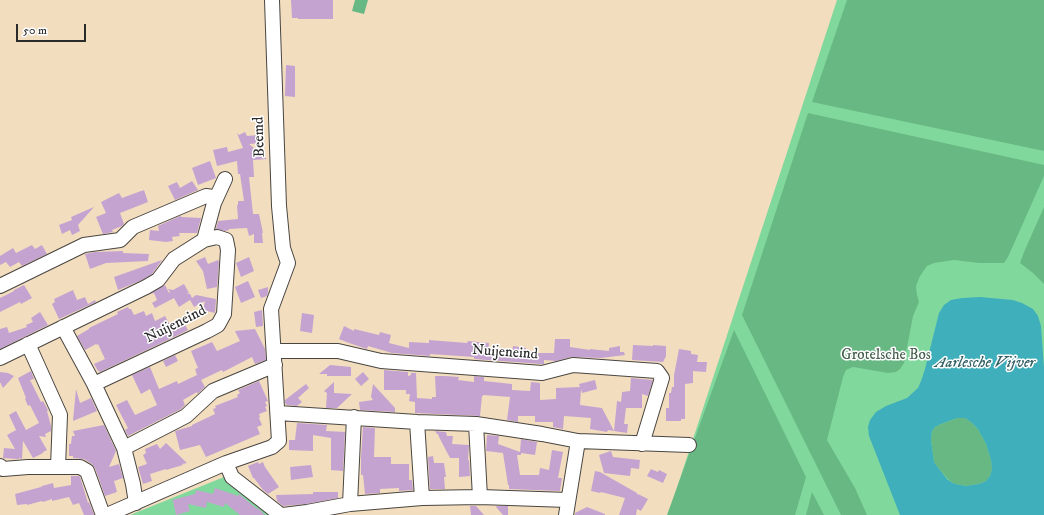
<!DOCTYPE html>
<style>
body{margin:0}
#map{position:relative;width:1044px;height:515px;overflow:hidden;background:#f3ddbf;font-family:"IM FELL DW Pica",serif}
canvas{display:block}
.scale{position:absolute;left:16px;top:24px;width:70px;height:18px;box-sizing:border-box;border:2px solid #2b2b2b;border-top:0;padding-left:5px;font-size:12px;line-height:14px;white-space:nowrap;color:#2b2b2b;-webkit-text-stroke:3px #fff;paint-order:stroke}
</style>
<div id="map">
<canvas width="1044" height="515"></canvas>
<div class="scale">50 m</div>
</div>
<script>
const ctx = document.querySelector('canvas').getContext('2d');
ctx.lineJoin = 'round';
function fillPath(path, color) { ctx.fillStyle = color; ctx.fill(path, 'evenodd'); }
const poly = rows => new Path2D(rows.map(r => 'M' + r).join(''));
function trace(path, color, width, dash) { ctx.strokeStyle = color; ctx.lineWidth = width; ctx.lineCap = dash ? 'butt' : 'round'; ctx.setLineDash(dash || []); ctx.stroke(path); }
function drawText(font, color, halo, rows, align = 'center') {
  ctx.font = font + ' "IM FELL DW Pica",serif'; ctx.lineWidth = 3; ctx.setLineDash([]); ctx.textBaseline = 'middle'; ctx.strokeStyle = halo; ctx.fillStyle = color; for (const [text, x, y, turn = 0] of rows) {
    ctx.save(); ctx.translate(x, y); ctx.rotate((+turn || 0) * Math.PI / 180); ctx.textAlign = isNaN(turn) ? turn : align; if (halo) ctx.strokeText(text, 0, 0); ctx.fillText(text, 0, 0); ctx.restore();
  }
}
const green = poly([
 [837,0,1044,0,1044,515,668,515],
 [224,477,275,515,130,515]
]);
const forest = poly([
 [355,0,368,0,364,14,352,11],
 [847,0,1044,0,1044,151,812,102],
 [808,113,1044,165,1044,176,1008,257,1004,263,979,263,954,260,934,263,927,266,920,276,916,286,917,295,919,302,913,316,904,363,900,369,896,372,888,373,853,367,846,370,843,377,827,440,855,488,867,515,841,515,742,315],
 [1044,207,1044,284,1033,273,1020,263,1024,252],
 [734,330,806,477,795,515,667,515],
 [957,418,965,418,971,422,978,429,986,444,991,460,992,469,990,476,986,481,979,484,966,486,955,484,949,480,939,469,934,462,931,440,932,431,935,427,941,424],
 [812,492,824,515,806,515]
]);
const water = poly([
 [980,297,1013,300,1022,303,1033,309,1038,316,1041,326,1044,368,1044,515,900,515,869,436,868,427,870,420,876,412,886,406,907,398,918,388,921,381,925,369,939,313,944,305,951,300,962,298],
 [957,418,965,418,971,422,978,429,986,444,991,460,992,469,990,476,986,481,979,484,966,486,955,484,948,480,939,469,934,462,931,440,932,431,935,427,941,424]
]);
const building = poly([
 [291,0,333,0,333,19,298,19,298,18,292,18],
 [286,65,295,66,295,97,285,96],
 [245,132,247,136,260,135,261,143,249,144,267,159,253,160,254,177,249,177,253,214,259,214,263,233,262,233,263,243,254,243,254,234,249,236,247,228,229,229,229,230,225,231,216,229,218,221,238,219,237,205,238,205,238,201,244,201,240,174,238,174,237,161,217,166,213,150,227,147,228,152,243,148,237,133,239,135],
 [210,161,216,178,198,185,192,168],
 [192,181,198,190,175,200,168,186,177,182,180,188],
 [144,190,148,202,120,213,124,224,122,226,112,230,113,232,103,234,96,217,106,213,101,202,119,193,122,198,141,191,142,191],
 [94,207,78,225,80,231,72,235,70,230,62,234,59,225,72,220,71,217],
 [180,216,181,216,181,217,201,218,197,233,179,233,180,236,172,237,173,241,166,242,149,240,150,230,159,231,158,226],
 [32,245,35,249,42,245,47,254,22,266,19,262,10,267,6,262,0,265,0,256,13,248,16,253],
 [123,251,123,253,149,254,148,261,106,263,90,269,85,254,95,252],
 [205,257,208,264,218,260,219,262,217,287,207,289,203,271,196,261],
 [249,257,254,271,241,277,236,263],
 [162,260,152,274,142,280,118,290,114,277],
 [248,281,255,297,241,303,235,287],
 [184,284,189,293,186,293,190,294,192,298,196,295,216,299,215,313,203,310,205,301,194,307,190,300,179,307,174,298,155,308,152,303,157,300,154,293,150,294,165,285,169,293,170,292,168,289,173,290],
 [24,285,32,298,21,304,20,302,0,312,0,298,14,291,14,290],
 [268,287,268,292,267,296,261,298,258,290],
 [73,290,77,300,85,297,88,304,95,300,96,302,59,319,52,304,55,302,54,299],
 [128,307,129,309,131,309,134,315,144,311,146,316,152,313,155,321,165,316,170,325,181,318,188,330,174,337,100,372,99,371,98,371,94,364,105,359,98,344,97,345,96,344,85,350,77,336,89,329,89,328,118,314,117,312],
 [262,310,263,326,256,327,254,312],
 [40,312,48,325,0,349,0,329,7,327,9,333,27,327,26,325,33,322,31,318],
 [302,313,314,315,312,333,300,331],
 [344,326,354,331,354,329,379,335,380,332,391,335,389,343,409,348,409,342,429,343,429,340,467,343,468,341,489,343,488,353,512,355,513,346,526,348,526,351,532,351,532,353,554,353,555,339,570,339,570,347,590,350,590,349,609,351,609,348,620,346,620,352,624,352,625,355,601,358,571,357,556,361,544,360,544,364,541,364,474,359,474,357,430,354,430,356,392,353,368,346,367,349,349,343,339,339],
 [255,329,265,349,266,360,255,364,252,357,223,372,222,370,201,380,205,387,197,394,197,392,183,400,185,405,181,409,128,436,125,430,128,428,116,405,127,400,135,415,157,405,150,389,141,394,132,375,150,367,159,389,177,381,178,384,197,375,195,369,198,368,191,351,212,342,217,351,240,341,235,331],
 [633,345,653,346,653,345,666,346,666,356,663,362,632,360],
 [679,349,691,351,691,354,698,355,697,362,707,362,706,372,693,371,693,383,685,384,685,419,681,419,681,421,666,421,666,408,669,408,669,393,671,393,672,387,674,387,674,375],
 [175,355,178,361,166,367,163,361],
 [330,365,351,367,351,376,327,376,327,374,319,374],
 [384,370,408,372,408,376,411,375,411,373,416,373,417,398,432,399,432,397,436,397,435,376,445,376,459,377,458,380,474,382,474,376,484,377,484,381,512,384,512,390,530,391,531,382,540,383,540,400,556,399,556,388,580,387,579,384,595,380,597,389,582,393,581,389,580,405,602,408,614,431,608,430,607,432,590,429,591,418,564,416,563,429,553,427,553,422,535,422,535,416,518,416,518,422,507,420,510,397,483,395,483,396,482,396,480,416,415,413,415,402,409,401,410,394,406,394,406,390,384,390],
 [31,371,34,379,30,380,41,402,43,401,48,410,47,411,51,426,51,431,45,434,46,437,39,436,47,450,43,452,43,453,33,458,23,441,22,459,19,458,19,459,16,459,3,458,4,448,15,449,7,435,16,430,9,415,16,411,26,430,39,423,30,405,28,406,25,399,26,398,18,378],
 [0,372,8,373,14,376,3,388,0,382],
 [363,372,369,379,361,386,355,379],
 [631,378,653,380,648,396,642,394,642,408,626,408,624,424,628,424,627,433,614,431,617,401,621,402,622,392,630,391],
 [259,381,268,401,265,402,267,406,265,407,267,411,259,414,260,417,259,418,262,425,257,427,260,434,206,457,200,445,180,450,175,431,192,426,192,425,215,414,213,409,216,408,215,406,238,397,237,395,240,393,238,390],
 [334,382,334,393,352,394,337,408,326,408,327,393,324,391],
 [306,384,309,388,298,398,302,402,297,406,287,405,285,403,285,400],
 [373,384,395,408,395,412,360,410,359,402,373,400,371,397],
 [76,389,80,403,91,398,97,411,73,421],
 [297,423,327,425,326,431,345,432,343,471,331,470,331,438,313,435,313,451,289,450,289,440,295,440],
 [104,425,116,451,109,467,119,464,123,478,114,481,117,492,105,496,95,468,92,464,84,459,73,458,73,456,69,456,69,444,71,444,72,436,75,436,73,431],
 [363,427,375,428,374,457,391,457,391,464,409,464,409,480,412,480,413,490,399,491,399,488,380,489,380,493,365,494,363,475,361,475,361,457],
 [435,431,446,432,447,436,453,436,452,444,469,445,468,460,469,460,470,476,459,477,459,458,450,458,439,437,438,434,437,434],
 [487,435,499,436,498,444,520,452,521,439,537,442,535,455,521,453,521,455,517,455,520,475,539,475,540,468,549,470,552,450,563,452,558,478,562,478,560,491,509,489,509,485,508,485,503,453,486,451],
 [166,443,187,463,182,464,183,465,166,470,166,469,150,474,152,481,143,484,138,467,147,464,143,455,146,453,145,449,157,444,160,449],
 [611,451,613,457,640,460,639,469,631,468,630,476,604,473,599,455],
 [433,456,434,463,444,463,446,477,444,477,445,489,430,489,428,457],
 [258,462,259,464,263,462,265,467,279,487,268,494,263,490,254,478,253,478,248,466],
 [311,465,313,477,291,480,290,467],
 [651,469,658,472,659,470,667,474,663,483,647,476],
 [595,471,600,472,637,493,637,495,638,494,648,499,641,511,637,509,636,515,619,515,625,498,601,492,600,493,591,491],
 [71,476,78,476,80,477,88,503,89,502,94,515,84,515,79,503,73,505,69,497,52,501,52,499,43,502,42,501,27,505,27,504,17,505,15,494,41,487,42,486,53,483,54,488,71,485],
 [215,488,238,496,239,494,257,509,258,508,265,515,240,515,225,503,224,507,207,502,206,508,188,504,190,511,176,515,173,501,172,500,195,494,196,490,213,494],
 [313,492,338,492,338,498,306,504,283,506,277,501,276,495,313,494],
 [470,506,476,506,484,515,471,515],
 [497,506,508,506,508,515,503,515,496,507],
 [587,507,605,514,605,515,575,515,575,513]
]);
const minor = poly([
 [214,203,225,179],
 [0,286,84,245,120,240,133,227,206,196,213,197,214,203,204,240],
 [63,327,94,384,124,448,133,484,136,503],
 [28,344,60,415,58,467],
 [274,351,338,351,381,361,542,373,573,365,657,371,662,378,642,444],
 [0,358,146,287,158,280,174,259,204,240,217,237,226,240,228,250,224,314,218,325,207,331,94,384],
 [278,413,417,422,476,424,542,434,578,441,689,445],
 [417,422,422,498],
 [476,424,480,497],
 [124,448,186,416,213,391,275,365],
 [226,463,232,477,277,512,280,515],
 [0,466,3,469,28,467,80,467,87,471,103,515],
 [350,504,354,417],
 [107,515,226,463,272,447,279,441,271,309,288,263,283,248,279,206,272,0],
 [283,515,307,512,350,504,422,498,480,497,568,500],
 [566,515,578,441]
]);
const streetNames = [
 ["Beemd",260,137,-92],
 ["Nuijeneind",176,325,-27],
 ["Nuijeneind",505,353,4]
];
const parkNames = [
 ["Grotelsche Bos",886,356]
];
const waterNames = [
 ["Aarlesche Vijver",985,364]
];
fillPath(green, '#81d89c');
fillPath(forest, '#68b884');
fillPath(water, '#40afbc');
fillPath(building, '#c4a3d1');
trace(minor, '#494641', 16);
trace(minor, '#fff', 14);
drawText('15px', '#2b2b2b', '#fff', streetNames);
drawText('15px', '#455f4d', '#fff', parkNames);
drawText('italic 16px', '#336065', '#fff', waterNames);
</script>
